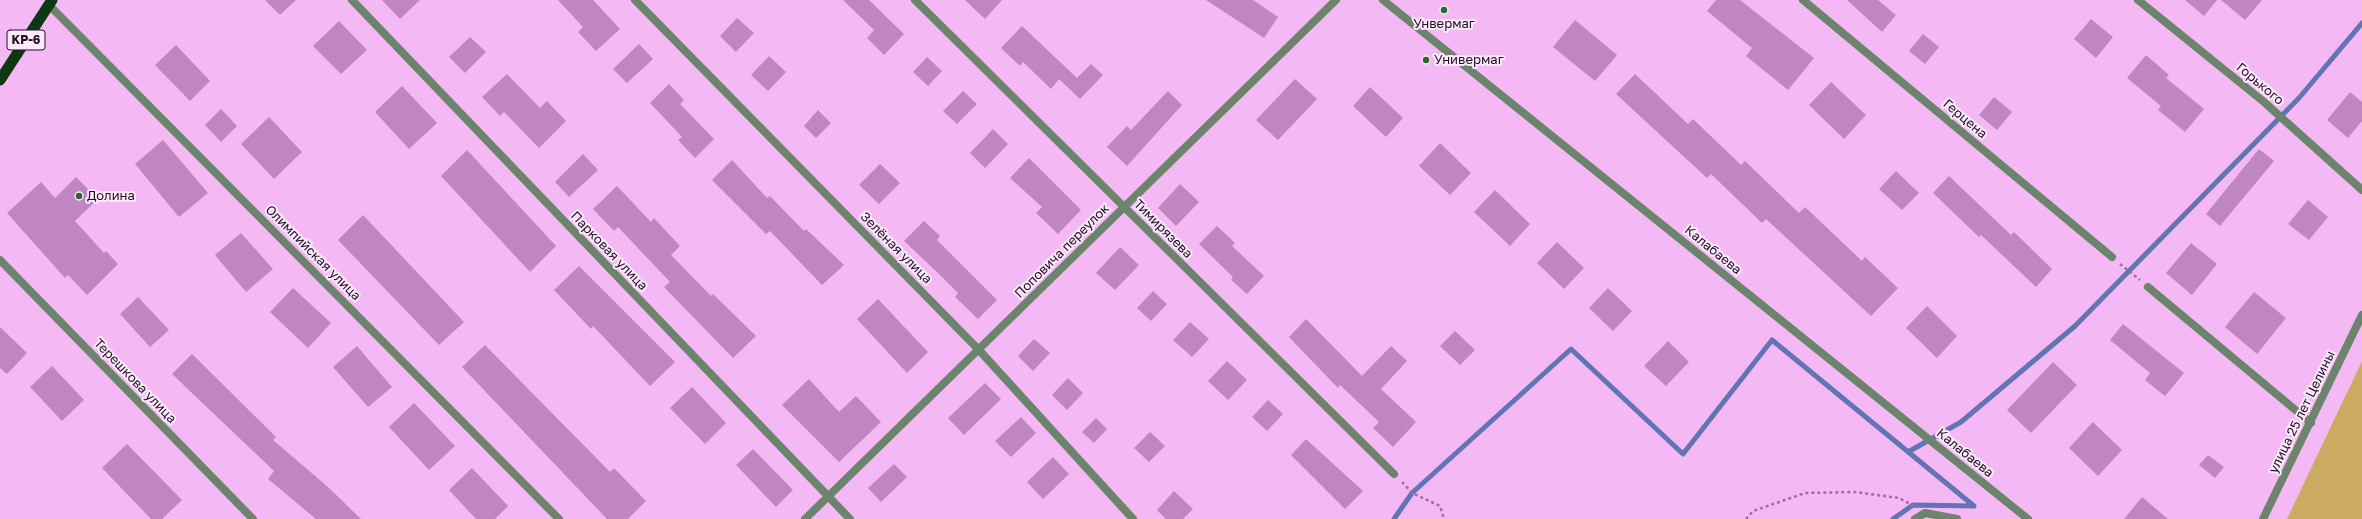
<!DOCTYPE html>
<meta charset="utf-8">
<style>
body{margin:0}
canvas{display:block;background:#f4b8f5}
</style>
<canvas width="2362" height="519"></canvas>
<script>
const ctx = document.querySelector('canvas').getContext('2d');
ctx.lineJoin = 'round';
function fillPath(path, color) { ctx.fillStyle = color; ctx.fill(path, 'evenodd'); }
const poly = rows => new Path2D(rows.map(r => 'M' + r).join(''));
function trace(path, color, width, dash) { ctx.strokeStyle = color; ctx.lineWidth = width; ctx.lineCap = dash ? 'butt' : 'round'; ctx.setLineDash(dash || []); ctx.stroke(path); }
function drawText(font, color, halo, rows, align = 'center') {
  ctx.font = font + ' "Golos Text",sans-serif'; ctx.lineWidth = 4; ctx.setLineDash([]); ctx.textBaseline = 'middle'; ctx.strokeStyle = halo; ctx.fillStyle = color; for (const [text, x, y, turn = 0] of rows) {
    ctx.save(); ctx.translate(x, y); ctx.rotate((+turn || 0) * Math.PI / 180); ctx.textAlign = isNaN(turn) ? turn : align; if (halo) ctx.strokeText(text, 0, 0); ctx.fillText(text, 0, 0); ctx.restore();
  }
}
const green = poly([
 [2362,361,2362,519,2287,519]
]);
const stream = poly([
 [1908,452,1961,422,2075,326,2299,98,2362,23],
 [1394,519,1412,493,1571,349,1683,454,1772,340,1974,506],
 [1893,519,1913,505,1974,506]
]);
const building = poly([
 [265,0,296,0,280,15],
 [382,0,420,0,400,19],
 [558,0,593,0,620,29,596,51,578,32,583,27],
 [843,0,869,0,904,34,884,55,867,38,874,30],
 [965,0,1002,0,985,19],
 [1206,0,1253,0,1278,17,1264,38],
 [1716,0,1740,0,1814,58,1788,90,1746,56,1752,48,1707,11],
 [1847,0,1878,0,1896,15,1882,32],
 [2185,0,2217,0,2204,16],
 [2221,0,2262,0,2245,20],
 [737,18,754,33,736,52,720,36],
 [2091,19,2113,37,2096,58,2074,39],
 [1575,20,1617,55,1595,81,1553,47],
 [339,21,367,50,341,74,313,46],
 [1022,26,1077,78,1091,64,1103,75,1080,99,1059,79,1051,89,1023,62,1020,66,1001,48],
 [1923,34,1939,47,1925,64,1909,51],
 [470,37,486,52,465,73,449,57],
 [639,44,653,59,627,83,613,69],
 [176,45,210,81,190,101,155,65],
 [2146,55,2169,75,2166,78,2204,109,2185,132,2158,110,2161,106,2127,78],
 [769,56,786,72,768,91,751,75],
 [927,57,942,71,928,86,913,72],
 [507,74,540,108,547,101,566,121,539,148,504,112,500,116,482,97],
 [1635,74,1688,124,1693,119,1741,165,1745,161,1799,213,1805,207,1862,261,1865,257,1898,288,1871,316,1766,219,1762,223,1711,174,1707,178,1616,94],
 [1295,79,1317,99,1278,140,1256,120],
 [1831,82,1866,115,1844,139,1809,105],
 [669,84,684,100,680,104,714,139,695,158,678,140,682,137,650,103],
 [402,86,437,123,409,149,375,112],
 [1370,87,1403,118,1386,137,1353,106],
 [963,91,977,104,957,124,943,111],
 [1168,91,1182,105,1127,166,1107,147,1127,126,1131,130],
 [2350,92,2362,102,2362,121,2348,138,2327,120],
 [1994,97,2012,112,1997,130,1979,115],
 [221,109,237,126,221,142,205,125],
 [818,110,831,123,816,138,804,126],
 [269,117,302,152,274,179,241,144],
 [993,129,1008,144,985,168,970,153],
 [163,140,208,193,179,217,135,164],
 [1440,143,1471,173,1450,195,1419,166],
 [2259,149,2274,161,2220,226,2206,214],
 [467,150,556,246,530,272,441,176],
 [583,154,598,170,569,197,555,182],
 [1029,158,1081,210,1058,234,1036,213,1042,207,1010,178],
 [732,160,767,198,770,196,804,231,806,229,844,265,822,285,770,231,766,234,712,180],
 [880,164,900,183,879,204,859,185],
 [1896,171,1919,193,1902,210,1879,189],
 [1949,176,2011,235,2014,232,2052,269,2036,287,1981,235,1979,237,1933,193],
 [76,177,98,199,75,221,104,253,106,251,118,264,87,295,68,275,65,278,7,213,41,182,55,198],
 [1180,184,1199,202,1176,226,1158,208],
 [617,186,651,222,654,218,680,246,671,255,711,296,713,294,756,336,733,358,664,287,670,282,618,227,614,231,593,209],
 [1495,190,1530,224,1510,246,1474,212],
 [2308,200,2328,217,2309,240,2288,224],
 [363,215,464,322,439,345,338,240],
 [924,221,940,236,937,240,997,300,978,319,955,297,958,293,938,273,904,241],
 [1217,226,1235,243,1232,246,1264,276,1247,294,1231,280,1233,277,1199,244],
 [241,233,273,269,246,292,215,255],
 [1557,242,1584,268,1564,289,1537,263],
 [2191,243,2217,264,2192,295,2166,273],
 [1120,247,1139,265,1115,290,1096,273],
 [579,266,675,362,650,386,593,326,591,329,554,290],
 [293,288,331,323,308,348,270,312],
 [1608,288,1632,311,1613,331,1589,308],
 [1153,291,1167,304,1151,321,1137,308],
 [2254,292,2286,318,2257,354,2225,327],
 [138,297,169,330,150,347,120,314],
 [878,299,928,352,907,373,857,319],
 [1927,306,1957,336,1937,358,1906,328],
 [1306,319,1362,376,1391,346,1407,361,1381,389,1416,422,1393,447,1373,428,1379,422,1340,385,1338,388,1289,337],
 [1190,322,1209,339,1192,357,1173,340],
 [2123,324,2184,373,2165,396,2145,380,2150,373,2110,340],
 [0,327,27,353,7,374,0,368],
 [1455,331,1475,350,1460,365,1440,346],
 [1034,339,1050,353,1033,371,1018,356],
 [1668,341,1689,362,1666,386,1644,366],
 [485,345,610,472,614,468,646,501,628,519,607,519,462,367],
 [357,346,392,387,368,407,333,367],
 [192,354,276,437,273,440,328,487,361,519,316,519,268,479,274,471,172,374],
 [1227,361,1247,380,1228,400,1208,381],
 [2053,362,2077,385,2031,433,2007,410],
 [52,366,84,400,62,421,30,387],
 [1068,378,1083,393,1067,410,1052,395],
 [809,379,839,412,856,396,881,422,839,462,782,405],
 [985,383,1001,399,964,435,948,418],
 [692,387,726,423,705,444,670,408],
 [1268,400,1283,414,1267,431,1252,417],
 [414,403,455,446,429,470,389,427],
 [1021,417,1036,433,1011,457,995,441],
 [1096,418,1107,429,1094,443,1082,432],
 [2093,422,2122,450,2098,476,2069,448],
 [1150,432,1165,446,1149,462,1134,448],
 [1306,439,1363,491,1345,509,1291,455],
 [127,444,182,500,162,519,151,519,102,468],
 [753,449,793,490,776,507,736,465],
 [2208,455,2224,467,2215,478,2199,465],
 [1053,457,1069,474,1043,499,1027,482],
 [894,464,907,477,881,502,868,488],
 [472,468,508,506,495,519,476,519,449,490],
 [1174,491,1193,509,1183,519,1166,519,1157,510],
 [2142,497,2168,519,2124,519]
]);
const path = poly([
 [2120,264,2140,280],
 [1402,482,1412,493,1440,506,1444,519],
 [1746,519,1753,511,1805,493,1855,492,1899,498,1914,506]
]);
const service = poly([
 [2148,287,2311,423]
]);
const minor = poly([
 [352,0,850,519],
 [635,0,979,350,1133,519],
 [915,0,1394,474],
 [1803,0,2112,257],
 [2138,0,2264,102,2362,190],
 [49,5,559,519],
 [0,260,253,519],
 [805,519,1336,0],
 [1915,519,1925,513,1957,519],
 [2263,519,2362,315]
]);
const tertiary = poly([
 [1383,0,2028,519]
]);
const trunk = poly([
 [0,80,52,0]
]);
const markers = [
 [1444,10,4,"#296831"],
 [1426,60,4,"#296831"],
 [79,196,4,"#296831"]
];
const shields = [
 [26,40,38]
];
const shieldNames = [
 ["KP-6",26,40]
];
const poiNames = [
 ["Унвермаг",1444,24,"center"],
 ["Универмаг",1434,60],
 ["Долина",87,196]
];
const streetNames = [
 ["Горького",2260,84,40],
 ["Герцена",1965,119,40],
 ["Тимирязева",1163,229,45],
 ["Зелёная улица",896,248,45],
 ["Калабаева",1713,250,39],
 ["Парковая улица",609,251,46],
 ["Поповича переулок",1062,251,-45],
 ["Олимпийская улица",313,253,45],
 ["Терешкова улица",135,381,46],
 ["улица 25 лет Целины",2302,412,-64],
 ["Калабаева",1965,453,39]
];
fillPath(green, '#cbab62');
trace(stream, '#6274b2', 5);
fillPath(building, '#bf86c1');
trace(path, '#9b709c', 2.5, [3, 3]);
trace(service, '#6b846b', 8);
trace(minor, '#6b846b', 8);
trace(tertiary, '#6b846b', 8);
trace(trunk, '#0e3814', 11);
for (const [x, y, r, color] of markers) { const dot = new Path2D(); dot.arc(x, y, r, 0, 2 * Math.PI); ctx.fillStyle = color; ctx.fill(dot); trace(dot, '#fceafc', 1.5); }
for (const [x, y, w] of shields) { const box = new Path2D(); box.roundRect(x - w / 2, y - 10, w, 20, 3); ctx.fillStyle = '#fceafc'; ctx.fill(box); trace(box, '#240f25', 1); }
drawText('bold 12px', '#240f25', null, shieldNames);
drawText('13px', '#240f25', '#fceafc', poiNames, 'left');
drawText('13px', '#240f25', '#fceafc', streetNames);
</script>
